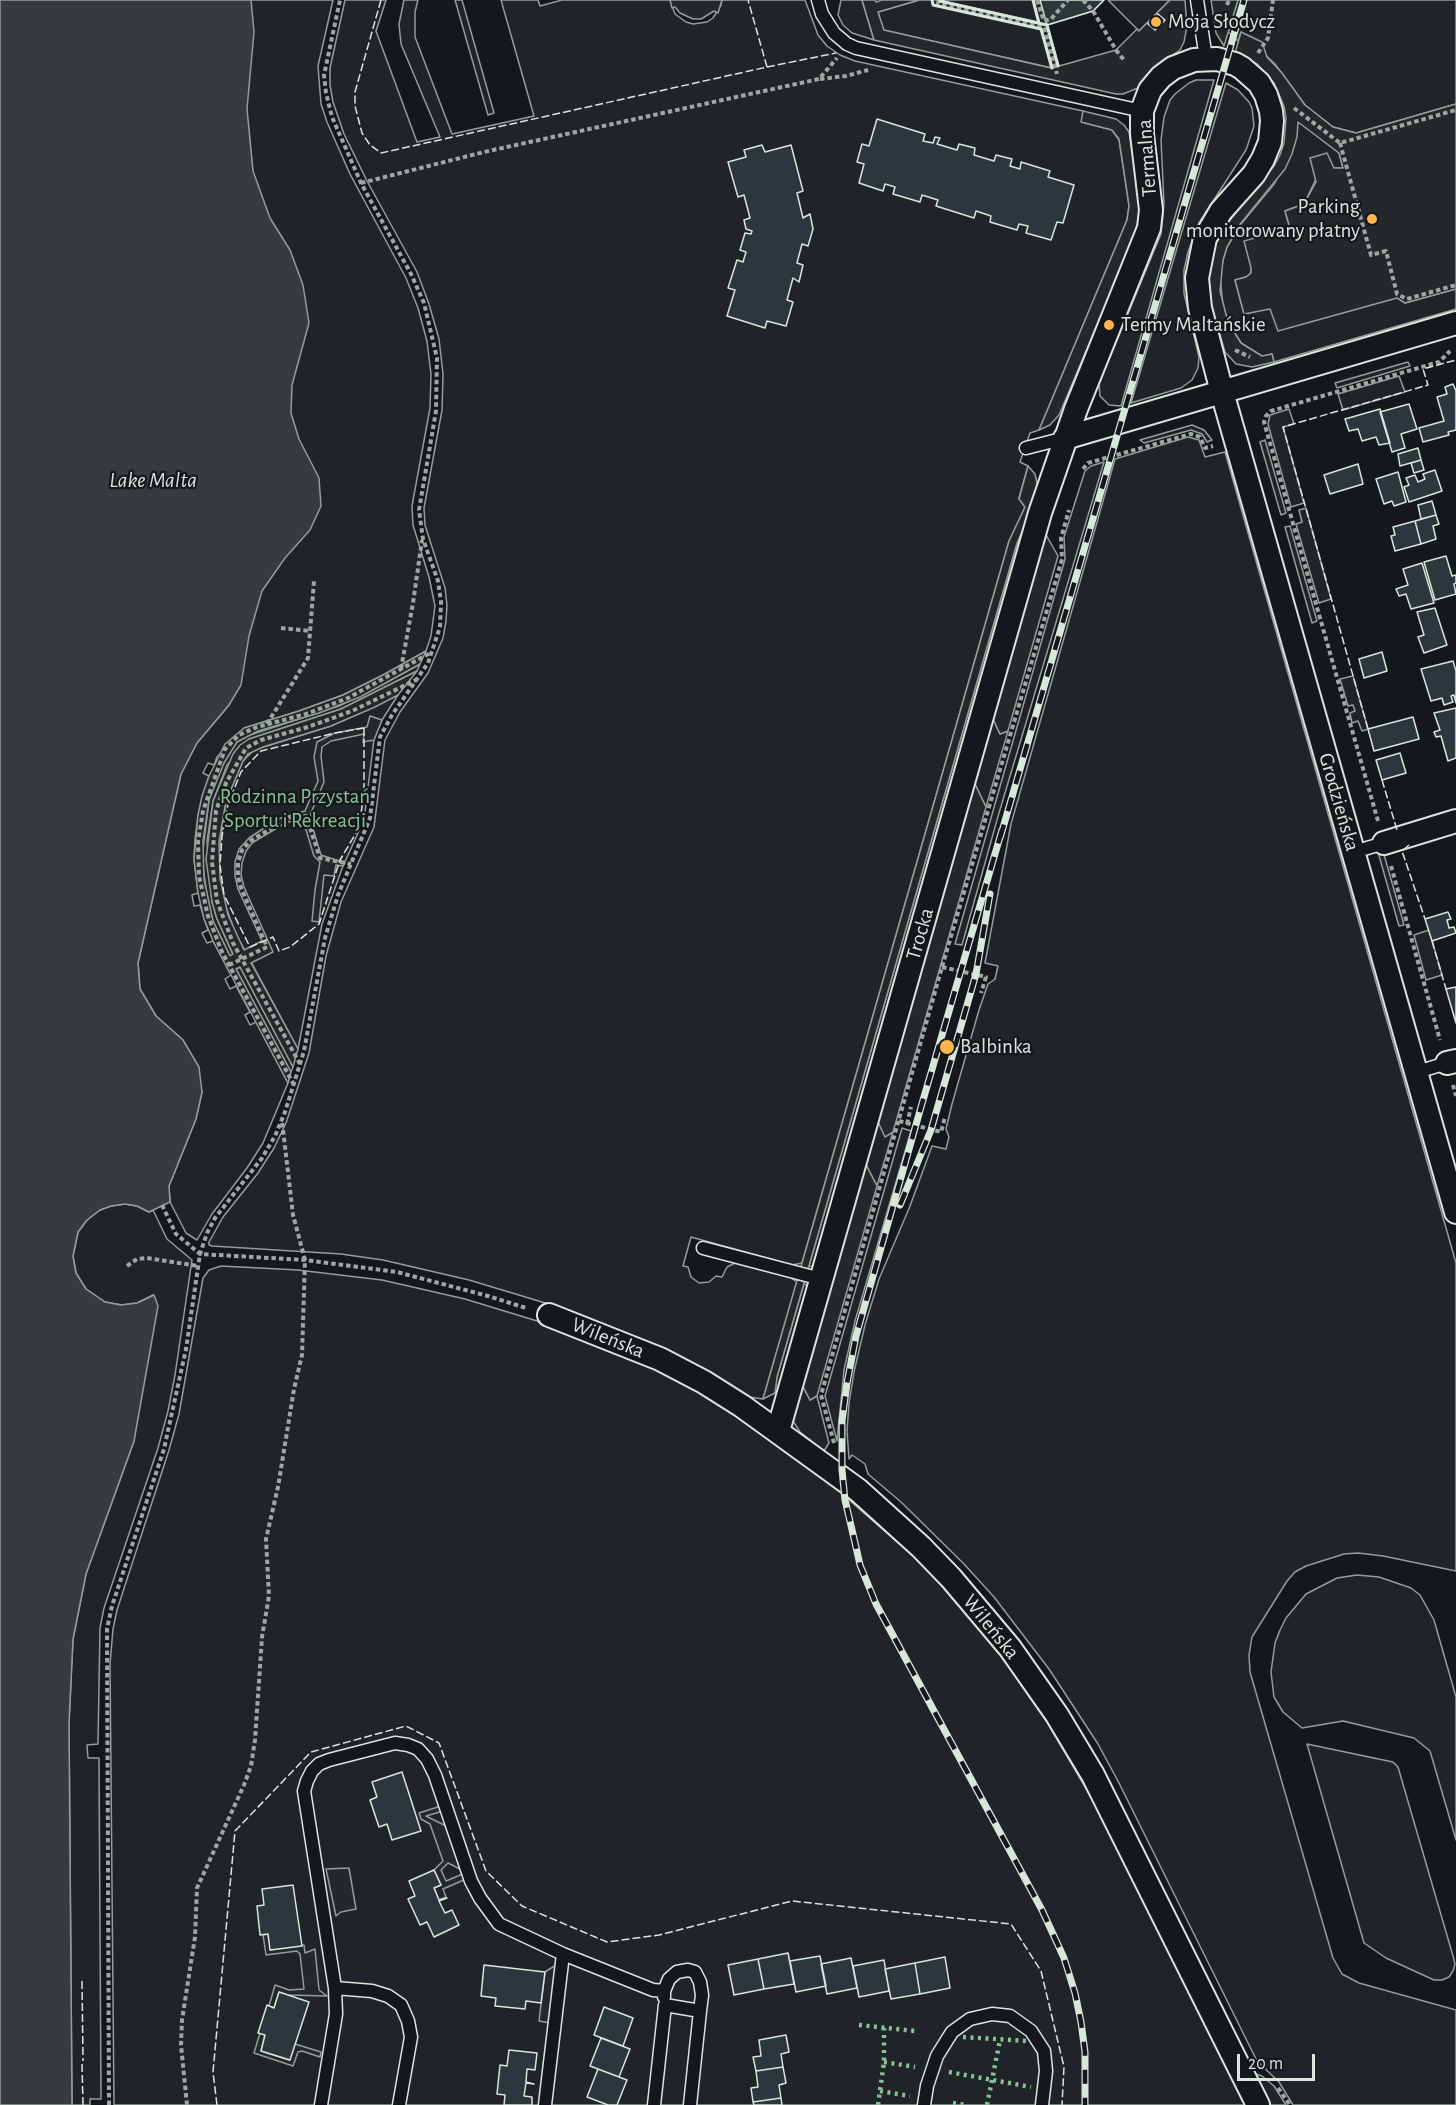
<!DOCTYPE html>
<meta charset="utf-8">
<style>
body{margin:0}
#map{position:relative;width:1456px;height:2105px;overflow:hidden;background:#14181c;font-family:"Alegreya Sans",sans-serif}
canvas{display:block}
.scale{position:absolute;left:1237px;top:2054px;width:78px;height:27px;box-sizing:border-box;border:3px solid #d8e6dc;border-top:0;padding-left:8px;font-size:18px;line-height:21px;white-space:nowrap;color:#d8e6dc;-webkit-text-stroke:4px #14181c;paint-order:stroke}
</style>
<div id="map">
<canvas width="1456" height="2105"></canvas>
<div class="scale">20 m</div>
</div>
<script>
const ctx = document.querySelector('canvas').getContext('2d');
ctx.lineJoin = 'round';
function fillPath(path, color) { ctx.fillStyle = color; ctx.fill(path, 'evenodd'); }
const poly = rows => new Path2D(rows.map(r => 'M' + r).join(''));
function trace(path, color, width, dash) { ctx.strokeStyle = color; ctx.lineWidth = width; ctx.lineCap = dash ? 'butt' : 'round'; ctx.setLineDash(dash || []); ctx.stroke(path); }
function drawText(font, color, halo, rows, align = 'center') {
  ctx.font = font + ' "Alegreya Sans",sans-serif'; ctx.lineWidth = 4.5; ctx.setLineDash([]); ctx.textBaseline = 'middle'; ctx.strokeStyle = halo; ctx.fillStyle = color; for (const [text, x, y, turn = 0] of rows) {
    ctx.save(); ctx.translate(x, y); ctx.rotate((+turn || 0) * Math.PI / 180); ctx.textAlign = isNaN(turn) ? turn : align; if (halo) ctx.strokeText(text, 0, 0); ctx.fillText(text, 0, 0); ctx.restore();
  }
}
const green = poly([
 [235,0,333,0,318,66,321,104,327,122,350,174,406,278,418,308,427,341,431,374,430,408,412,506,413,525,429,577,435,606,431,636,426,651,385,674,343,695,299,711,244,728,217,757,214,765,208,763,203,773,209,776,198,815,195,839,194,859,198,893,192,895,194,906,200,905,208,930,202,933,207,943,213,941,231,975,225,979,230,989,236,986,250,1012,245,1015,250,1025,256,1022,288,1083,263,1143,247,1168,212,1214,197,1240,186,1233,170,1202,169,1186,196,1119,202,1092,183,1040,156,1016,140,989,138,963,181,774,197,743,229,705,261,591,263,270,235,0],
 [345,0,386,0,376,31,417,142,440,137,401,44,399,24,404,0,418,0,415,12,415,37,452,134,534,116,501,0,538,0,540,6,562,0,670,0,675,14,686,22,693,24,707,22,713,18,721,5,722,0,805,0,818,35,827,46,840,55,855,61,1083,111,1082,122,1112,130,1119,140,1127,192,1129,206,1127,220,1039,430,1030,433,1020,462,1028,466,1019,498,1025,507,1009,541,802,1263,792,1265,691,1237,683,1266,688,1267,691,1277,699,1283,709,1282,716,1276,722,1277,727,1267,735,1263,788,1276,797,1282,763,1399,749,1397,652,1345,602,1324,552,1305,469,1280,383,1260,341,1254,212,1246,209,1245,209,1242,223,1217,258,1173,274,1148,286,1123,309,1053,326,956,341,902,374,827,385,740,400,712,428,673,443,638,446,621,447,605,445,588,425,525,424,508,442,410,443,374,439,339,429,304,417,272,367,181,344,134,333,102,330,85,330,68,345,0],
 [455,0,462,0,494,113,488,115,455,0],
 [841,0,862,0,874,40,852,33,843,25,838,15,841,0],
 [919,0,932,0,933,5,1041,29,1052,68,883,30,878,12,919,0],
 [943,0,1033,0,1039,23,940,1,943,0],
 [1108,0,1170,0,1139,31,1108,0],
 [1238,0,1456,0,1456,104,1356,133,1333,127,1305,105,1275,64,1241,32,1238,41,1228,32,1238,0],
 [1196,80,1214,80,1121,406,1109,405,1100,396,1099,383,1161,234,1164,204,1161,140,1164,117,1170,100,1175,94,1189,83,1196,80],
 [1226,83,1238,90,1249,102,1252,108,1254,126,1246,150,1199,223,1188,252,1184,270,1184,293,1199,357,1198,368,1192,380,1181,388,1131,403,1226,83],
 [1298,121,1339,153,1343,168,1334,168,1331,165,1316,179,1304,204,1285,211,1302,271,1251,268,1251,273,1246,277,1235,280,1244,314,1266,309,1271,309,1273,313,1386,286,1405,303,1456,289,1456,309,1274,362,1272,354,1263,357,1241,343,1228,322,1223,306,1220,275,1223,260,1227,247,1241,224,1275,183,1298,121],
 [1408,362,1410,366,1337,388,1335,383,1408,362],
 [1399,376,1405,392,1343,410,1338,394,1399,376],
 [1289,409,1294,424,1283,427,1304,503,1291,507,1268,424,1270,415,1289,409],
 [1192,425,1204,430,1212,440,1207,442,1202,434,1191,430,1144,443,1140,440,1192,425],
 [1188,437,1199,440,1205,457,1225,452,1456,1263,1456,1571,1383,1556,1358,1553,1344,1554,1306,1566,1295,1572,1287,1581,1252,1637,1249,1655,1250,1672,1333,1958,1342,1974,1359,1983,1456,2010,1456,2105,1293,2105,1279,2082,1257,2061,1119,1783,1098,1744,1049,1669,994,1597,964,1564,901,1502,868,1474,865,1464,852,1455,849,1459,847,1431,849,1403,854,1372,865,1325,879,1279,910,1206,932,1146,946,1149,949,1137,946,1129,952,1104,979,1010,988,984,995,979,998,966,985,963,1011,824,1115,459,1188,437],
 [1265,440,1286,513,1281,515,1260,442,1265,440],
 [1104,462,999,813,962,945,955,944,1065,559,1064,537,1085,471,1091,466,1104,462],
 [1306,508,1331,599,1319,603,1296,524,1302,522,1299,510,1306,508],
 [1032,510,814,1267,809,1266,1017,543,1032,510],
 [1290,526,1317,621,1312,623,1285,527,1290,526],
 [420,664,417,671,341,709,249,739,227,765,213,801,207,841,212,902,217,919,233,955,230,956,213,921,208,903,202,859,209,800,215,782,229,752,237,742,247,736,339,706,380,686,420,664],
 [1353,676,1368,729,1362,731,1358,721,1352,723,1350,713,1355,711,1353,705,1348,706,1340,679,1353,676],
 [398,695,382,720,374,739,364,820,343,866,322,924,298,1049,235,932,223,899,218,860,226,801,243,761,254,750,331,726,398,695],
 [992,717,1000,734,1008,731,986,807,974,782,992,717],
 [1383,851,1404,925,1399,926,1378,852,1383,851],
 [1429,930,1442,975,1426,980,1414,935,1429,930],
 [240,967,293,1067,291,1072,236,969,240,967],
 [877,1119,885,1136,893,1132,877,1186,864,1161,877,1119],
 [902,1128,911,1131,855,1321,844,1370,837,1441,825,1396,902,1128],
 [125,1204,137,1206,149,1212,153,1210,167,1239,192,1260,175,1375,168,1411,158,1448,104,1608,100,1628,98,1744,87,1745,88,1758,99,1758,101,2099,90,2099,90,2105,72,2105,69,1723,73,1639,86,1574,134,1441,153,1295,137,1303,122,1305,105,1302,86,1289,76,1273,73,1256,78,1232,87,1220,100,1210,111,1206,125,1204],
 [221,1266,298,1270,382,1280,465,1299,547,1324,645,1364,693,1387,772,1441,841,1493,910,1553,941,1585,998,1651,1047,1722,1091,1797,1245,2105,114,2105,110,1664,113,1629,117,1610,169,1450,179,1414,203,1278,209,1270,221,1266],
 [804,1284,809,1286,779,1388,775,1393,777,1377,804,1284],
 [801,1383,810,1400,817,1396,829,1443,824,1451,800,1432,793,1421,792,1414,801,1383],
 [1357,1575,1379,1577,1411,1588,1420,1595,1434,1620,1456,1697,1456,1840,1430,1751,1414,1738,1343,1721,1302,1728,1283,1712,1274,1697,1271,1672,1275,1643,1280,1630,1286,1618,1306,1594,1337,1578,1357,1575],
 [1307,1744,1393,1762,1398,1767,1453,1956,1455,1964,1453,1971,1449,1977,1442,1980,1434,1980,1386,1958,1364,1943,1307,1744],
 [1256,2074,1262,2076,1274,2086,1286,2105,1271,2105,1256,2074]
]);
const parking = poly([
 [670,0,722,0,718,13,714,11,701,19,693,19,680,13,675,7,672,8,670,0],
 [862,0,875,0,876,2,882,0,919,0,878,12,884,30,1051,68,1041,29,933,5,932,0,943,0,942,1,1038,22,1033,0,1104,0,1093,11,1047,25,1059,66,1116,50,1137,29,1139,31,1170,0,1185,0,1187,26,1184,42,1180,50,1165,60,1138,88,1123,94,1116,94,874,40,862,0],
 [1211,0,1238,0,1224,46,1216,33,1211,0],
 [1241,32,1262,42,1267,57,1282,73,1305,105,1333,127,1356,133,1456,104,1456,289,1405,303,1397,298,1278,331,1270,309,1244,314,1235,280,1246,277,1251,273,1251,268,1244,241,1290,228,1285,211,1304,204,1316,182,1310,158,1327,153,1334,168,1343,168,1339,153,1298,122,1297,137,1292,154,1285,169,1241,223,1227,247,1223,260,1220,291,1228,322,1241,343,1262,356,1272,354,1274,362,1252,367,1236,364,1225,352,1210,301,1208,274,1213,249,1225,226,1274,166,1280,155,1284,143,1286,118,1284,106,1274,83,1257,64,1235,53,1241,32],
 [1083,111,1116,119,1124,125,1129,132,1140,205,1138,221,1134,238,1059,415,1050,425,1039,430,1127,220,1129,206,1127,192,1119,139,1112,130,1081,122,1083,111],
 [1028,466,1035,474,1038,487,1032,510,1017,543,777,1377,775,1393,763,1399,1009,541,1025,507,1019,499,1028,466],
 [1045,533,1058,556,1008,731,1000,734,992,717,1045,533],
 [426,651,420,664,360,697,319,713,258,731,237,742,224,763,209,800,203,841,204,879,213,921,230,956,233,954,217,919,212,902,206,859,213,801,233,754,240,745,249,739,341,709,417,671,398,695,375,707,331,726,263,747,248,754,243,761,226,801,219,842,220,878,228,915,244,950,262,941,238,889,235,876,235,862,239,849,249,838,278,819,305,811,318,781,314,757,317,742,335,733,367,727,370,716,382,720,374,740,363,742,364,734,331,741,322,747,321,756,324,782,311,813,311,822,321,855,345,863,343,866,336,865,334,876,324,875,319,922,312,921,315,890,320,862,314,856,303,820,287,822,252,843,246,851,242,863,241,875,244,887,273,952,251,963,298,1049,293,1067,240,967,236,969,291,1072,288,1083,213,941,204,919,198,893,194,859,198,815,202,796,209,776,225,744,244,728,299,711,343,695,385,674,426,651],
 [974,782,986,807,893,1132,885,1137,877,1120,974,782],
 [864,1161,877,1186,817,1396,810,1400,801,1383,864,1161],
 [441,1806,443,1811,426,1816,448,1827,464,1871,448,1863,441,1870,446,1881,465,1873,466,1879,443,1889,446,1897,439,1900,434,1888,441,1885,434,1870,443,1861,430,1824,421,1819,419,1813,441,1806],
 [349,1868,356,1909,341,1912,336,1916,326,1869,349,1868],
 [268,1934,271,1950,304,1945,305,1953,315,1949,319,1990,327,1996,287,1995,279,1992,274,2008,269,2006,275,1985,289,1990,304,1989,300,1954,297,1951,266,1955,263,1935,268,1934],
 [556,1965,550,2023,539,2021,545,1972,556,1965],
 [260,2033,265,2035,261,2051,289,2060,295,2044,321,2052,320,2057,302,2051,298,2052,293,2066,254,2053,260,2033]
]);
const water = poly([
 [0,0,251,0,254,32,247,109,253,171,270,218,290,250,303,285,309,323,292,385,291,413,299,439,319,478,321,506,310,530,285,558,262,591,249,636,241,685,229,705,197,743,181,774,138,963,140,989,156,1016,183,1040,199,1067,202,1092,196,1119,169,1186,170,1202,149,1212,137,1206,125,1204,111,1206,100,1210,87,1220,78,1232,73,1256,76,1273,86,1289,105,1302,121,1305,137,1303,154,1295,158,1306,134,1441,86,1574,73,1639,69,1723,72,2105,0,2105,0,0]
]);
const building = poly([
 [1040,0,1104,0,1093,11,1047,25,1040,0],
 [1158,14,1165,20,1155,30,1148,24,1158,14],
 [877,119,925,134,923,141,933,143,935,137,940,138,937,144,957,150,959,144,975,148,974,155,994,161,996,155,1012,159,1010,166,1020,169,1021,162,1050,171,1048,177,1074,185,1063,223,1057,222,1051,240,1026,233,1028,226,1019,224,1017,230,990,222,991,216,976,211,974,218,936,206,938,200,922,195,920,202,893,194,895,187,885,184,883,191,859,183,864,164,857,162,862,144,869,146,877,119],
 [762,145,765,152,791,145,803,191,797,193,803,218,810,214,813,229,808,246,802,244,797,263,803,265,799,282,793,278,787,300,793,302,786,326,767,321,765,328,727,316,735,290,728,288,737,260,743,262,746,252,740,250,745,233,751,234,752,231,746,229,744,220,750,218,744,195,738,197,728,162,746,157,744,150,762,145],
 [1453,384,1456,391,1456,430,1448,432,1449,435,1423,442,1419,428,1444,421,1437,397,1447,394,1445,387,1453,384],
 [1409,404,1417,429,1401,434,1405,448,1392,452,1380,412,1409,404],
 [1380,409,1390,443,1379,445,1376,437,1362,441,1358,429,1349,431,1345,419,1380,409],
 [1418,448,1421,460,1400,466,1398,454,1418,448],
 [1421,460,1424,470,1414,473,1411,463,1421,460],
 [1358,464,1363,484,1330,494,1324,475,1358,464],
 [1435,470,1442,491,1409,502,1404,487,1409,485,1406,478,1415,475,1418,482,1425,479,1423,474,1435,470],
 [1398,472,1406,502,1394,506,1392,501,1384,504,1376,479,1398,472],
 [1432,501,1436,515,1421,519,1418,505,1432,501],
 [1436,515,1439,524,1433,526,1436,539,1421,544,1415,521,1436,515],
 [1415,521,1421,544,1395,551,1391,536,1395,535,1393,527,1415,521],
 [1446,556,1452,576,1456,575,1456,583,1454,584,1456,594,1435,600,1424,562,1446,556],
 [1422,563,1434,603,1411,609,1406,594,1399,596,1396,589,1408,585,1403,569,1422,563],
 [1435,608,1447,645,1424,653,1418,637,1424,635,1417,612,1435,608],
 [1382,652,1387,671,1364,678,1359,659,1382,652],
 [1453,661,1456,671,1456,703,1454,695,1451,696,1453,702,1444,705,1442,698,1431,701,1421,669,1453,661],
 [1456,708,1456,758,1448,761,1441,736,1436,737,1434,732,1440,730,1434,713,1456,708],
 [1413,717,1419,739,1374,751,1368,729,1413,717],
 [1400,753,1406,773,1382,780,1376,760,1400,753],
 [1448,912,1451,919,1447,920,1449,928,1454,927,1456,933,1432,941,1425,919,1448,912],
 [1456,987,1456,1023,1446,989,1456,987],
 [402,1772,421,1831,392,1840,387,1824,379,1827,370,1800,377,1797,372,1782,402,1772],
 [434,1870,441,1885,434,1888,439,1900,447,1898,439,1901,445,1913,452,1910,459,1925,434,1937,427,1922,420,1925,408,1899,415,1896,409,1881,434,1870],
 [293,1885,302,1946,270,1950,268,1934,260,1935,257,1906,264,1905,262,1889,293,1885],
 [788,1953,794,1984,764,1989,758,1959,788,1953],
 [820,1956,826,1986,796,1992,790,1961,820,1956],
 [945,1957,950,1988,920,1994,915,1963,945,1957],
 [851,1958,857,1988,827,1994,821,1964,851,1958],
 [758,1959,764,1989,734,1995,728,1965,758,1959],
 [884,1960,889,1991,859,1997,853,1966,884,1960],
 [915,1963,920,1994,891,1999,885,1969,915,1963],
 [484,1965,545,1972,541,2003,526,2001,525,2009,495,2006,496,1998,481,1996,484,1965],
 [279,1992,309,2002,290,2060,261,2051,265,2035,258,2033,267,2005,274,2008,279,1992],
 [604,2007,633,2018,623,2046,594,2035,604,2007],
 [786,2035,789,2052,781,2054,783,2067,756,2071,753,2057,761,2056,759,2040,786,2035],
 [601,2038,630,2049,619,2077,590,2066,601,2038],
 [509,2050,537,2053,535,2070,527,2069,526,2082,534,2084,526,2083,524,2096,532,2097,532,2105,504,2105,505,2095,497,2094,500,2065,507,2066,509,2050],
 [783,2067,786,2083,779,2085,781,2098,753,2102,751,2088,758,2087,756,2071,783,2067],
 [598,2069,627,2080,617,2105,608,2105,587,2097,598,2069],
 [781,2098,782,2105,754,2105,753,2102,781,2098]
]);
const path = poly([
 [939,0,938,3,1044,27,1057,74],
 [1037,0,1044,21,1051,19,1068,0],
 [1083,0,1093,11,1116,50,1124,60],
 [1227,5,1229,0],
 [1258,53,1268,38,1273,0],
 [820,79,846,76,868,70],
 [1294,108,1340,143,1456,110],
 [1340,143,1371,255,1386,251,1397,294,1407,299,1456,285],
 [361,183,484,152,819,79,837,58],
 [1235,350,1250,357],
 [1083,469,1088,463,1191,434,1200,437,1205,448,1213,446],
 [281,628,310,631],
 [401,669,413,603,422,540],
 [267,724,308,658,314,581],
 [1378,821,1264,422,1266,416,1271,411,1439,362,1450,351],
 [1391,866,1440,1040],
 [229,965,267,947,241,888,238,876,238,862,242,850,250,841,291,817,306,816,320,858,351,864],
 [942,967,986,977,981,993],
 [300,1064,233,943,217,901,212,862,216,811,226,783,246,748,261,740,308,727,352,711,418,679],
 [294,1085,222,952,208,916,199,876,198,842,203,811,225,749,239,735,257,727,306,714,348,698,432,652],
 [1453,1085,1456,1096],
 [899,1121,941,1132,945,1117],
 [907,1124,911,1107],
 [162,1205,176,1234,200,1254,305,1260,397,1272,488,1296,526,1308],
 [127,1266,137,1259,147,1258,198,1266],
 [834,1443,821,1395,942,967,1062,559,1061,538,1069,510],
 [1278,2088,1290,2105],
 [109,2105,107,1629,112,1606,164,1449,186,1349,200,1254,207,1233,215,1218,262,1158,275,1136,285,1112,304,1051,325,938,338,895,370,818,380,737,392,715,428,663,440,627,441,602,438,581,423,539,419,510,436,411,437,358,424,303,411,274,361,183,332,117,326,93,324,75,340,0],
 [187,2105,181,2045,182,2020,195,1937,197,1888,244,1785,251,1766,255,1740,262,1637,269,1596,266,1539,278,1487,294,1389,302,1355,305,1260,293,1215,282,1121]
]);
const lane = poly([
 [818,0,822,14,834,33,847,44,856,48,1142,111],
 [1197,0,1206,58],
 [1026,448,1065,438],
 [1354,852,1384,843],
 [1417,1072,1447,1063],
 [703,1248,821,1279],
 [335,1988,372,1991,388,1996,401,2005,408,2021,411,2037,399,2105],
 [664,1997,664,1991,669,1979,677,1972,688,1970,695,1972,700,1982,702,1995,700,2011],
 [321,2105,336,2014,335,1988,304,1791,307,1781,312,1771,319,1764,329,1760,395,1743,408,1745,418,1749,427,1759,435,1775,471,1881,480,1898,499,1924,563,1954,653,1990,664,1991],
 [545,2105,563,1954],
 [654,2105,665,2005,700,2011,690,2105],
 [924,2105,927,2086,937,2056,952,2032,970,2019,992,2014,1010,2016,1031,2031,1044,2051,1046,2071,1042,2105]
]);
const street = poly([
 [1065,438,1456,323],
 [1384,843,1456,821],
 [1447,1063,1456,1061],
 [549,1315,660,1359,704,1382,742,1406,858,1490,921,1547,951,1578,1010,1648,1057,1715,1093,1775,1258,2105],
 [778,1431,1040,513,1076,409,1149,228,1151,210,1142,134,1142,111,1150,90,1161,77,1173,68,1194,60,1217,59,1235,64,1242,68,1259,83,1266,95,1271,111,1272,121,1270,142,1263,159,1254,174,1221,211,1205,238,1197,278,1200,308,1222,392,1456,1212]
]);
const rail = poly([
 [1002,830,921,1107,856,1336,847,1383,842,1421,842,1470,845,1500,856,1547,860,1565,876,1604,1042,1910,1064,1958,1075,1993,1081,2022,1085,2052,1085,2105],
 [1000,838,1244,0],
 [900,1205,931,1130,976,974,990,894]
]);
const hedge = poly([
 [859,2025,915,2031],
 [963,2037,1027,2041],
 [884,2062,915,2067],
 [949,2072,1031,2087],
 [880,2091,910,2096],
 [953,2103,966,2105],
 [878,2105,884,2062,884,2028],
 [987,2105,1000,2040]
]);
const fence = poly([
 [381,0,355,92,355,106,362,133,370,145,381,153,767,67,748,0],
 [767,67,836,53],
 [364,728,364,789,361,815,356,833,340,860,319,924,290,947,279,951,273,937,250,947,224,895,220,865,222,836,228,804,241,772,261,751,335,733,364,728],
 [1368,729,1283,427,1428,385,1423,369,1456,360],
 [1382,780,1397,830,1398,829],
 [1409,845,1402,851,1425,919],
 [1432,941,1446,989],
 [82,1981,83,2061],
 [82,2064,83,2105],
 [217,2105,213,2072,235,1831,311,1752,406,1726,439,1743,486,1871,522,1906,607,1942,659,1935,792,1901,1011,1924,1041,1971,1064,2067,1062,2105]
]);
const wall = poly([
 [932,0,933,5,1041,29,1052,68],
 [943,0,940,1,1047,25,1058,66],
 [1033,0,1039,23]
]);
const markers = [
 [1156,22,6,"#ffb74d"],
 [1372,219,6,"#ffb74d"],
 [1109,325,6,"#ffb74d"],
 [947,1047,8,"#ffb74d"]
];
const poiNames = [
 ["Moja Słodycz",1168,22],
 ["Parking",1360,207,"right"],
 ["monitorowany płatny",1360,231,"right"],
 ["Termy Maltańskie",1121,325],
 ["Balbinka",960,1047]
];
const streetNames = [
 ["Termalna",1147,158,-94],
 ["Grodzieńska",1339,802,74],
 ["Trocka",920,934,-74],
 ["Wileńska",608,1338,22],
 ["Wileńska",991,1627,51]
];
const parkNames = [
 ["Rodzinna Przystań",295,797],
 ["Sportu i Rekreacji",295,821]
];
const waterNames = [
 ["Lake Malta",153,480]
];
fillPath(green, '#202428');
trace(green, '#939e99', 1.5);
fillPath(parking, '#24282b');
trace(parking, '#939e99', 1.5);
fillPath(water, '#363b3e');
trace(water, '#939e99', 1.5);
fillPath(building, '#2c363c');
trace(building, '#d8e6dc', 1.5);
trace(lane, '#d8e6dc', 15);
trace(street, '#d8e6dc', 26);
trace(path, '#9da8a2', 4, [4.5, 3]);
trace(lane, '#14181c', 12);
trace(street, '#14181c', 22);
trace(rail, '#d8e6dc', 7);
trace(rail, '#14181c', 4.5, [14]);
trace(hedge, '#8ac095', 4.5, [3, 4.5]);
trace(fence, '#d8e6dc', 1.5, [8, 3]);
trace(wall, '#d8e6dc', 3);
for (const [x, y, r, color] of markers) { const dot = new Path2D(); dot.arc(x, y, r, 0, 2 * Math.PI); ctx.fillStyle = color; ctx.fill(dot); trace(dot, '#14181c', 2); }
drawText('21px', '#d8e6dc', '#14181c', poiNames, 'left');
drawText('21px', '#d8e6dc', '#14181c', streetNames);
drawText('21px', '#8ac095', '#14181c', parkNames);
drawText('italic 22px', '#d8e6dc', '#14181c', waterNames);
</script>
